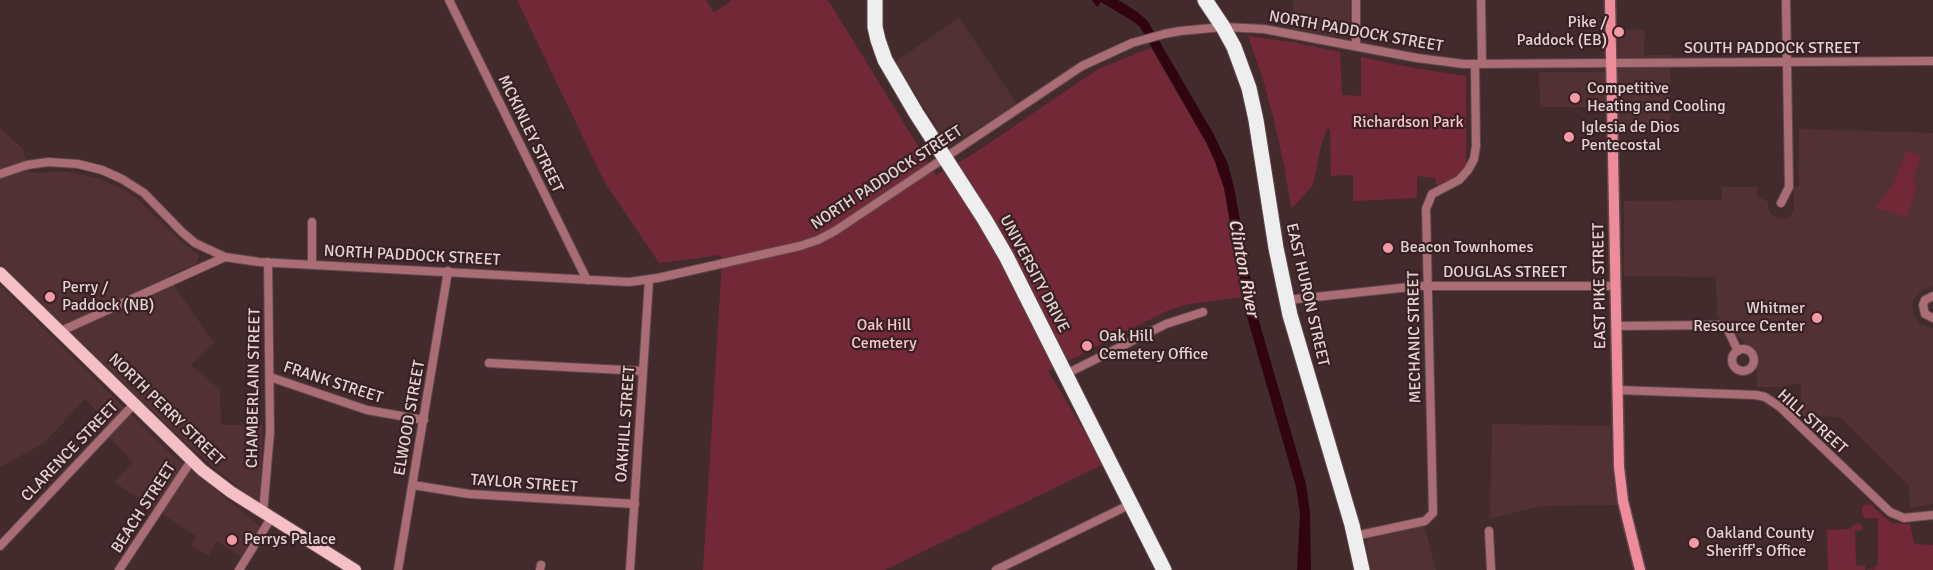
<!DOCTYPE html>
<style>
body{margin:0}
canvas{display:block;background:#432a2d}
</style>
<canvas width="1933" height="570"></canvas>
<script>
const ctx = document.querySelector('canvas').getContext('2d');
ctx.lineJoin = 'round';
function fillPath(path, color) { ctx.fillStyle = color; ctx.fill(path, 'evenodd'); }
const poly = rows => new Path2D(rows.map(r => 'M' + r).join(''));
function trace(path, color, width, dash) { ctx.strokeStyle = color; ctx.lineWidth = width; ctx.lineCap = dash ? 'butt' : 'round'; ctx.setLineDash(dash || []); ctx.stroke(path); }
function drawText(font, color, halo, rows, align = 'center') {
  ctx.font = font + ' Signika,sans-serif'; ctx.lineWidth = 4.5; ctx.setLineDash([]); ctx.textBaseline = 'middle'; ctx.strokeStyle = halo; ctx.fillStyle = color; for (const [text, x, y, turn = 0] of rows) {
    ctx.save(); ctx.translate(x, y); ctx.rotate((+turn || 0) * Math.PI / 180); ctx.textAlign = isNaN(turn) ? turn : align; if (halo) ctx.strokeText(text, 0, 0); ctx.fillText(text, 0, 0); ctx.restore();
  }
}
const built = poly([
 [1293,0,1350,0,1350,33,1348,38,1293,29],
 [959,18,1017,104,949,146,895,62],
 [1618,29,1645,30,1644,55,1670,55,1670,130,1608,130,1607,107,1540,107,1539,72,1619,72],
 [0,128,23,149,30,173,69,172,100,179,132,194,182,242,199,255,196,264,169,275,174,286,214,343,191,365,220,390,221,425,263,425,260,501,255,501,190,447,0,264],
 [1799,129,1933,133,1933,287,1921,290,1914,299,1912,305,1914,316,1920,324,1933,328,1933,504,1910,508,1909,486,1840,417,1801,416,1801,383,1780,387,1757,387,1757,354,1717,316,1716,277,1624,276,1624,201,1722,200,1722,187,1757,187,1757,196,1768,202,1768,209,1771,214,1777,218,1785,219,1791,215,1794,209,1794,187,1799,187],
 [0,285,172,455,261,527,241,557,217,541,209,555,191,546,196,536,114,482,133,462,109,437,116,430,85,399,44,443,0,467],
 [1492,424,1610,426,1614,488,1618,505,1540,506,1490,519],
 [1424,526,1436,570,1371,570,1366,546,1368,539]
]);
const green = poly([
 [517,0,706,0,714,13,732,0,828,0,936,175,970,156,1100,68,1151,48,1207,144,1218,168,1224,188,1242,297,1184,305,1167,311,1048,371,1104,464,885,570,703,570,721,277,721,255,659,263,604,181],
 [1248,36,1292,42,1340,52,1342,95,1361,96,1361,57,1414,68,1466,76,1466,165,1454,178,1436,185,1435,178,1417,176,1417,198,1353,201,1353,175,1331,176,1330,129,1327,129,1321,146,1313,185,1296,204,1291,208,1284,165,1274,120,1263,79],
 [1906,150,1922,157,1914,176,1916,189,1907,217,1875,208,1894,183],
 [1866,504,1871,505,1891,523,1910,524,1914,544,1933,545,1933,570,1828,570,1827,530,1849,529,1858,522,1863,528,1862,530,1855,531,1856,566,1865,565,1865,570,1875,569,1875,565,1878,565,1878,518,1865,518,1862,514,1862,507]
]);
const water = poly([
 [1092,0,1118,0,1136,11,1147,20,1213,133,1228,164,1234,187,1257,314,1306,484,1310,512,1311,570,1297,570,1300,514,1296,487,1247,317,1224,188,1215,162,1207,144,1140,27,1134,22,1101,2,1097,7]
]);
const street = poly([
 [449,0,587,280],
 [1356,0,1356,46],
 [1481,0,1482,64],
 [0,174,27,165,48,162,78,164,102,170,122,179,144,193,182,232,195,243,225,257],
 [1781,203,1789,187,1786,0],
 [312,265,312,222],
 [1933,296,1925,300,1923,305,1925,314,1933,318],
 [1287,300,1419,286,1615,286],
 [1616,326,1719,325,1728,330,1738,351],
 [61,331,225,257,259,262,629,282,658,278,800,246,818,240,835,231,1082,66,1132,43,1164,34,1180,31,1223,27,1264,29,1417,58,1464,64,1933,61],
 '1732 360a11 11 0 1 1 22 0a11 11 0 1 1-22 0Z',
 [489,363,643,371],
 [1066,374,1166,324,1203,312],
 [270,377,367,410,424,420],
 [1617,390,1756,395,1765,397,1780,407,1890,512,1904,518,1933,515],
 [413,485,469,494,635,504],
 [263,513,270,432,268,262],
 [1489,531,1491,570],
 [1355,536,1425,521,1433,513,1426,209,1432,194,1459,180,1468,170,1474,159,1476,146,1475,64],
 [0,546,134,404],
 [119,570,191,461],
 [239,570,271,518],
 [398,570,448,271],
 [540,570,541,565],
 [630,570,649,280],
 [996,570,1131,504]
]);
const secondary = poly([
 [1610,0,1619,467,1623,501,1640,570]
]);
const primary = poly([
 [0,273,202,470,231,492,355,570]
]);
const highway = poly([
 [875,0,875,27,878,40,885,60,916,113,985,220,1006,256,1164,570],
 [1205,0,1223,27,1234,47,1249,88,1256,120,1276,248,1290,315,1352,525,1362,570]
]);
const markers = [
 [1619,32,6,"#f49aa6"],
 [1575,98,6,"#f49aa6"],
 [1569,137,6,"#f49aa6"],
 [1388,248,6,"#f49aa6"],
 [50,297,6,"#f49aa6"],
 [1817,318,6,"#f49aa6"],
 [1087,346,6,"#f49aa6"],
 [232,540,6,"#f49aa6"],
 [1694,543,6,"#f49aa6"]
];
const poiNames = [
 ["Pike /",1607,23,"right"],
 ["Paddock (EB)",1607,41,"right"],
 ["Competitive",1587,89],
 ["Heating and Cooling",1587,107],
 ["Iglesia de Dios",1581,128],
 ["Pentecostal",1581,146],
 ["Beacon Townhomes",1400,248],
 ["Perry /",62,288],
 ["Paddock (NB)",62,306],
 ["Whitmer",1805,309,"right"],
 ["Resource Center",1805,327,"right"],
 ["Oak Hill",1099,337],
 ["Cemetery Office",1099,355],
 ["Oakland County",1706,534],
 ["Sheriff's Office",1706,552],
 ["Perrys Palace",244,540]
];
const streetNames = [
 ["NORTH PADDOCK STREET",1356,32,10],
 ["SOUTH PADDOCK STREET",1772,49],
 ["MCKINLEY STREET",530,134,64],
 ["NORTH PADDOCK STREET",887,178,-33],
 ["NORTH PADDOCK STREET",412,256,3],
 ["DOUGLAS STREET",1505,273],
 ["UNIVERSITY DRIVE",1034,274,62],
 ["EAST PIKE STREET",1600,286,-91],
 ["EAST HURON STREET",1307,295,77],
 ["MECHANIC STREET",1415,337,-91],
 ["FRANK STREET",333,383,18],
 ["CHAMBERLAIN STREET",254,388,-89],
 ["NORTH PERRY STREET",166,410,44],
 ["ELWOOD STREET",410,418,-80],
 ["HILL STREET",1812,422,42],
 ["OAKHILL STREET",626,424,-86],
 ["CLARENCE STREET",70,452,-46],
 ["TAYLOR STREET",524,484,4],
 ["BEACH STREET",144,508,-57]
];
const parkNames = [
 ["Richardson Park",1408,123],
 ["Oak Hill",884,326],
 ["Cemetery",884,344]
];
const waterNames = [
 ["Clinton River",1243,268,79]
];
fillPath(built, '#523135');
fillPath(green, '#722837');
fillPath(water, '#300510');
trace(street, '#60484b', 10);
trace(secondary, '#60484b', 13);
trace(primary, '#60484b', 14);
trace(highway, '#60484b', 17);
trace(street, '#aa6d75', 8);
trace(secondary, '#ee8c9b', 10);
trace(primary, '#f4c0c6', 12);
trace(highway, '#eee', 15);
for (const [x, y, r, color] of markers) { const dot = new Path2D(); dot.arc(x, y, r, 0, 2 * Math.PI); ctx.fillStyle = color; ctx.fill(dot); trace(dot, '#382023', 2); }
drawText('16px', '#e3d3d4', '#382023', poiNames, 'left');
drawText('16px', '#e3d3d4', '#382023', streetNames);
drawText('16px', '#f8c5cb', '#382023', parkNames);
drawText('italic 18px', '#f2d8db', '#382023', waterNames);
</script>
